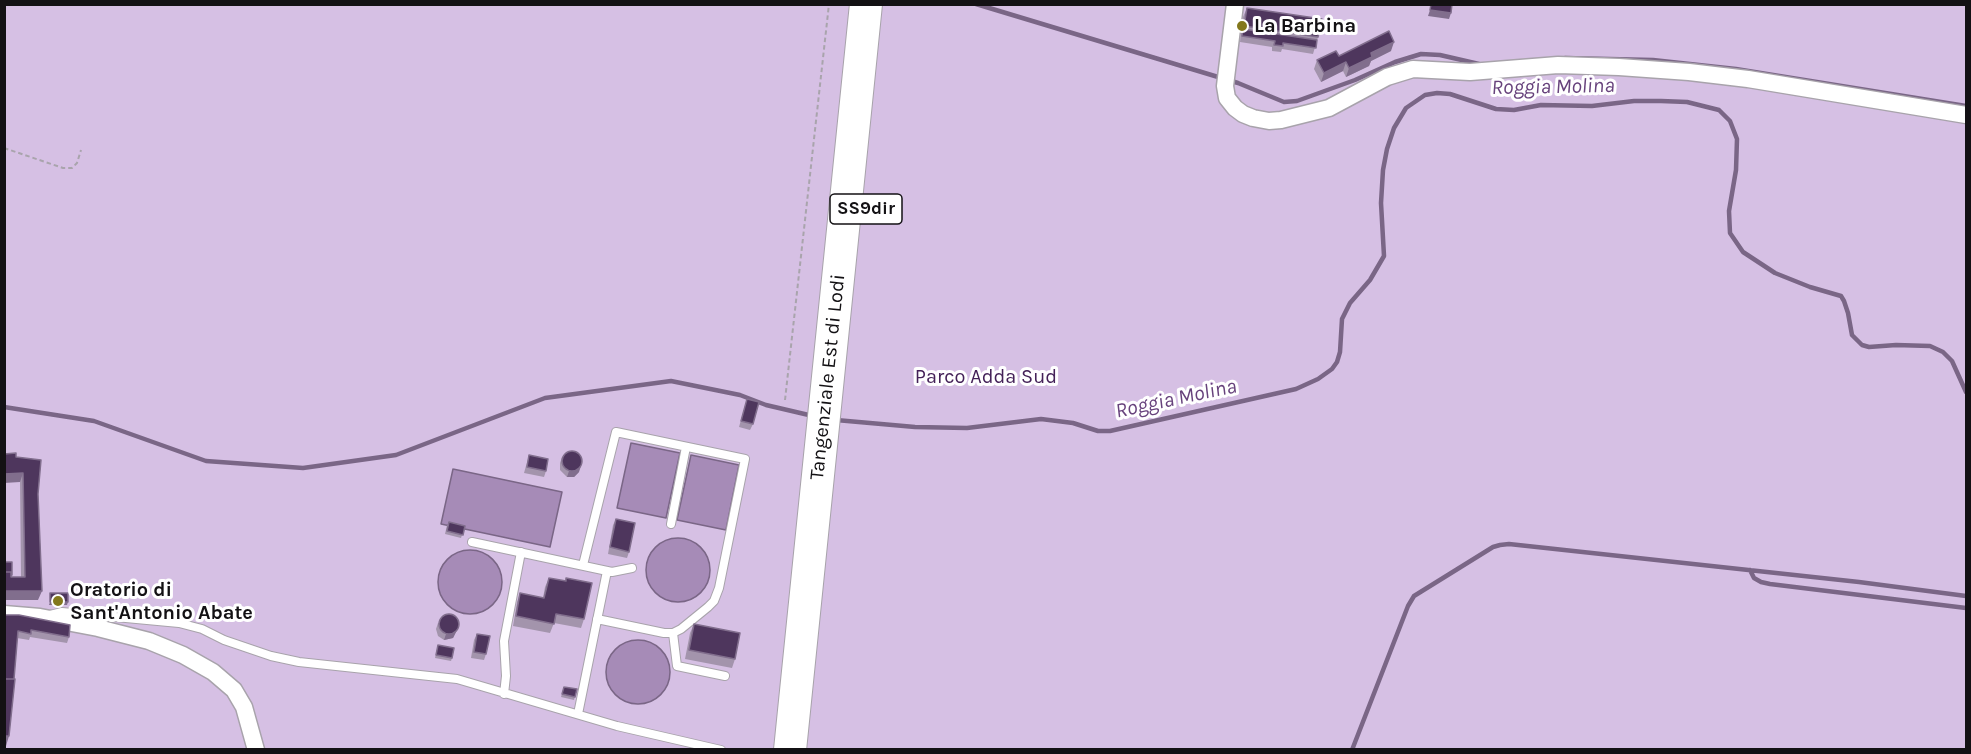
<!DOCTYPE html>
<style>
body{margin:0}
#map{position:relative;width:1971px;height:754px;overflow:hidden;background:#f8f2fc;font-family:Karla,sans-serif}
canvas{display:block}
.frame{position:absolute;inset:0;border:6px solid #131114;pointer-events:none}
</style>
<div id="map">
<canvas width="1971" height="754"></canvas>
<div class="frame"></div>
</div>
<script>
const ctx = document.querySelector('canvas').getContext('2d');
ctx.lineJoin = 'round';
function fillPath(path, color) { ctx.fillStyle = color; ctx.fill(path, 'evenodd'); }
const poly = rows => new Path2D(rows.map(r => 'M' + r).join(''));
function trace(path, color, width, dash) { ctx.strokeStyle = color; ctx.lineWidth = width; ctx.lineCap = dash ? 'butt' : 'round'; ctx.setLineDash(dash || []); ctx.stroke(path); }
function drawText(font, color, halo, rows, align = 'center') {
  ctx.font = font + ' Karla,sans-serif'; ctx.lineWidth = 6; ctx.setLineDash([]); ctx.textBaseline = 'middle'; ctx.strokeStyle = halo; ctx.fillStyle = color; for (const [text, x, y, turn = 0] of rows) {
    ctx.save(); ctx.translate(x, y); ctx.rotate((+turn || 0) * Math.PI / 180); ctx.textAlign = isNaN(turn) ? turn : align; if (halo) ctx.strokeText(text, 0, 0); ctx.fillText(text, 0, 0); ctx.restore();
  }
}
const green = poly([
 [4,5,1966,5,1966,749,5,749]
]);
const water = poly([
 [631,443,680,453,666,518,617,508,631,443],
 [691,455,739,465,726,530,677,520,691,455],
 [453,469,562,492,550,547,441,524,453,469],
 '646 570a32 32 0 1 1 64 0a32 32 0 1 1-64 0Z',
 '438 582a32 32 0 1 1 64 0a32 32 0 1 1-64 0Z',
 '606 672a32 32 0 1 1 64 0a32 32 0 1 1-64 0Z'
]);
const stream = poly([
 [976,4,1238,83,1284,102,1297,101,1355,80,1395,62,1421,54,1440,55,1479,64],
 [1565,58,1653,60,1736,69,1966,106],
 [4,407,94,421,206,461,303,468,396,455,545,398,671,381,740,395,766,405,813,416],
 [836,420,915,427,967,428,1041,419,1073,423,1098,431,1110,431,1296,389,1318,379,1332,369,1337,362,1340,352,1342,319,1350,303,1370,280,1384,256,1381,203,1383,170,1387,149,1394,128,1406,108,1425,95,1437,93,1450,94,1496,109,1514,110,1541,105,1592,106,1634,101,1661,101,1687,102,1719,110,1730,121,1737,139,1736,170,1729,211,1730,233,1743,252,1775,273,1810,287,1841,296,1844,301,1848,313,1852,335,1862,345,1869,347,1896,345,1930,346,1943,352,1952,361,1966,392],
 [1750,570,1754,578,1761,582,1770,584,1966,608],
 [1352,750,1408,606,1414,596,1493,547,1500,545,1509,544,1859,582,1966,596]
]);
const path = poly([
 [4,148,63,168,72,168,77,163,81,150],
 [785,400,829,4]
]);
const lane = poly([
 [671,524,686,447],
 [472,542,612,572,632,568],
 [583,565,616,432,745,459,719,588,714,601,708,607,681,629,673,633,664,633,597,619],
 [50,615,62,612,179,623,202,629,224,640,271,656,299,662,457,679,617,726,721,750],
 [673,633,677,666,725,676],
 [504,694,506,676,504,641,521,552],
 [578,714,607,571]
]);
const street = poly([
 [1235,4,1225,86,1227,98,1235,108,1243,114,1253,118,1269,121,1281,120,1329,108,1387,77,1413,69,1470,72,1558,65,1619,67,1689,72,1748,79,1966,115],
 [4,614,40,617,98,628,149,641,183,655,213,672,234,690,244,707,256,750]
]);
const highway = poly([
 [790,750,866,4]
]);
const wall = poly([
 [1247,8,1318,37,1313,54,1282,49,1281,52,1272,51,1272,47,1240,42,1243,17],
 [1391,51,1371,61,1369,66,1346,77,1343,71,1321,82,1314,69,1317,60,1339,56],
 [747,399,753,424,750,430,739,427],
 [529,455,546,471,544,477,524,473],
 [16,457,38,494,38,600,4,600,4,562,12,575,11,577,21,577,20,482],
 [562,457,579,472,574,477,567,477,560,470,560,463],
 [616,519,629,552,627,558,608,554,613,525],
 [447,525,465,526,461,538,445,534],
 [549,578,565,581,566,578,584,619,581,628,554,623,550,633,513,626,517,602,520,593,543,598,545,587],
 [4,615,69,637,67,643,30,637,29,640,17,638,6,746,4,745],
 [438,623,459,626,453,638,444,640,438,636,436,629],
 [694,624,735,659,732,668,685,659,690,633],
 [477,634,486,654,484,660,471,658,474,640],
 [438,645,452,658,451,661,435,658],
 [564,687,577,689,574,700,561,697]
]);
const shadedWall = poly([
 [1430,10,1451,13,1449,19,1428,16],
 [1394,42,1391,51,1371,61,1369,66,1346,77,1349,68,1371,53],
 [1346,62,1343,71,1321,82,1324,73],
 [581,466,579,472,574,477,567,477,569,471],
 [23,473,20,482,4,483,4,474],
 [4,591,42,591,38,600,4,600],
 [50,602,68,602,67,605,49,605],
 [459,626,453,638,444,640,446,634],
 [4,736,9,736,6,746,4,745]
]);
const building = poly([
 [1431,4,1452,4,1451,13,1430,10,1431,4],
 [1247,8,1322,19,1318,37,1244,26,1247,8],
 [1243,29,1317,40,1316,48,1283,43,1283,46,1274,45,1275,41,1242,36,1243,29],
 [1389,31,1394,42,1371,53,1372,57,1349,68,1346,62,1324,73,1317,60,1336,51,1339,56,1389,31],
 [747,399,759,402,753,424,741,421,747,399],
 '562 461a10 10 0 1 1 20 0a10 10 0 1 1-20 0Z',
 [16,453,16,457,41,460,38,494,42,591,4,591,4,572,11,572,11,577,25,577,23,473,4,474,4,454,16,453],
 [529,455,548,459,546,471,527,467,529,455],
 [616,519,635,523,629,552,610,547,616,519],
 [449,522,465,526,463,535,447,531,449,522],
 [4,562,12,562,12,575,11,575,11,572,4,572,4,562],
 [549,578,566,581,566,578,592,583,584,619,556,614,554,624,516,616,520,593,544,598,549,578],
 [50,593,68,593,68,602,50,602,50,593],
 '439 624a10 10 0 1 1 20 0a10 10 0 1 1-20 0Z',
 [4,615,19,615,70,625,69,637,31,630,31,634,18,631,14,679,4,679,4,615],
 [694,624,740,633,735,659,689,650,694,624],
 [477,634,490,636,486,654,474,652,477,634],
 [438,645,454,648,452,658,436,655,438,645],
 [4,679,15,679,9,736,4,736,4,679],
 [564,687,577,689,575,697,562,694,564,687]
]);
const markers = [
 [1242,26,6,"#83781c"],
 [58,601,6,"#83781c"]
];
const shields = [
 [866,209,72]
];
const shieldNames = [
 ["SS9dir",866,209]
];
const poiNames = [
 ["La Barbina",1254,26],
 ["Oratorio di",70,590],
 ["Sant'Antonio Abate",70,613]
];
const streetNames = [
 ["Tangenziale Est di Lodi",828,377,-84]
];
const parkNames = [
 ["Parco Adda Sud",986,377]
];
const waterNames = [
 ["Roggia Molina",1553,87,-1],
 ["Roggia Molina",1176,399,-12]
];
fillPath(green, '#d6c0e4');
fillPath(water, '#a68bb7');
trace(water, '#7a6686', 1.5);
trace(stream, '#7a6686', 4.5);
trace(lane, '#a8a3ab', 10);
trace(street, '#a8a3ab', 19);
trace(highway, '#a8a3ab', 34);
trace(path, '#a9a4ac', 2, [4.5, 3]);
trace(lane, '#fff', 8);
trace(street, '#fff', 16);
trace(highway, '#fff', 32);
fillPath(wall, '#a394ac');
fillPath(shadedWall, '#816e8d');
fillPath(building, '#4e365d');
trace(building, '#816e8d', 1.5);
for (const [x, y, r, color] of markers) { const dot = new Path2D(); dot.arc(x, y, r, 0, 2 * Math.PI); ctx.fillStyle = color; ctx.fill(dot); trace(dot, '#fff', 2); }
for (const [x, y, w] of shields) { const box = new Path2D(); box.roundRect(x - w / 2, y - 15, w, 30, 4.5); ctx.fillStyle = '#fff'; ctx.fill(box); trace(box, '#131114', 1.5); }
drawText('bold 18px', '#131114', null, shieldNames);
drawText('bold 20px', '#131114', '#fff', poiNames, 'left');
drawText('20px', '#131114', '#fff', streetNames);
drawText('20px', '#442158', '#fff', parkNames);
drawText('italic 21px', '#67427c', '#fff', waterNames);
</script>
